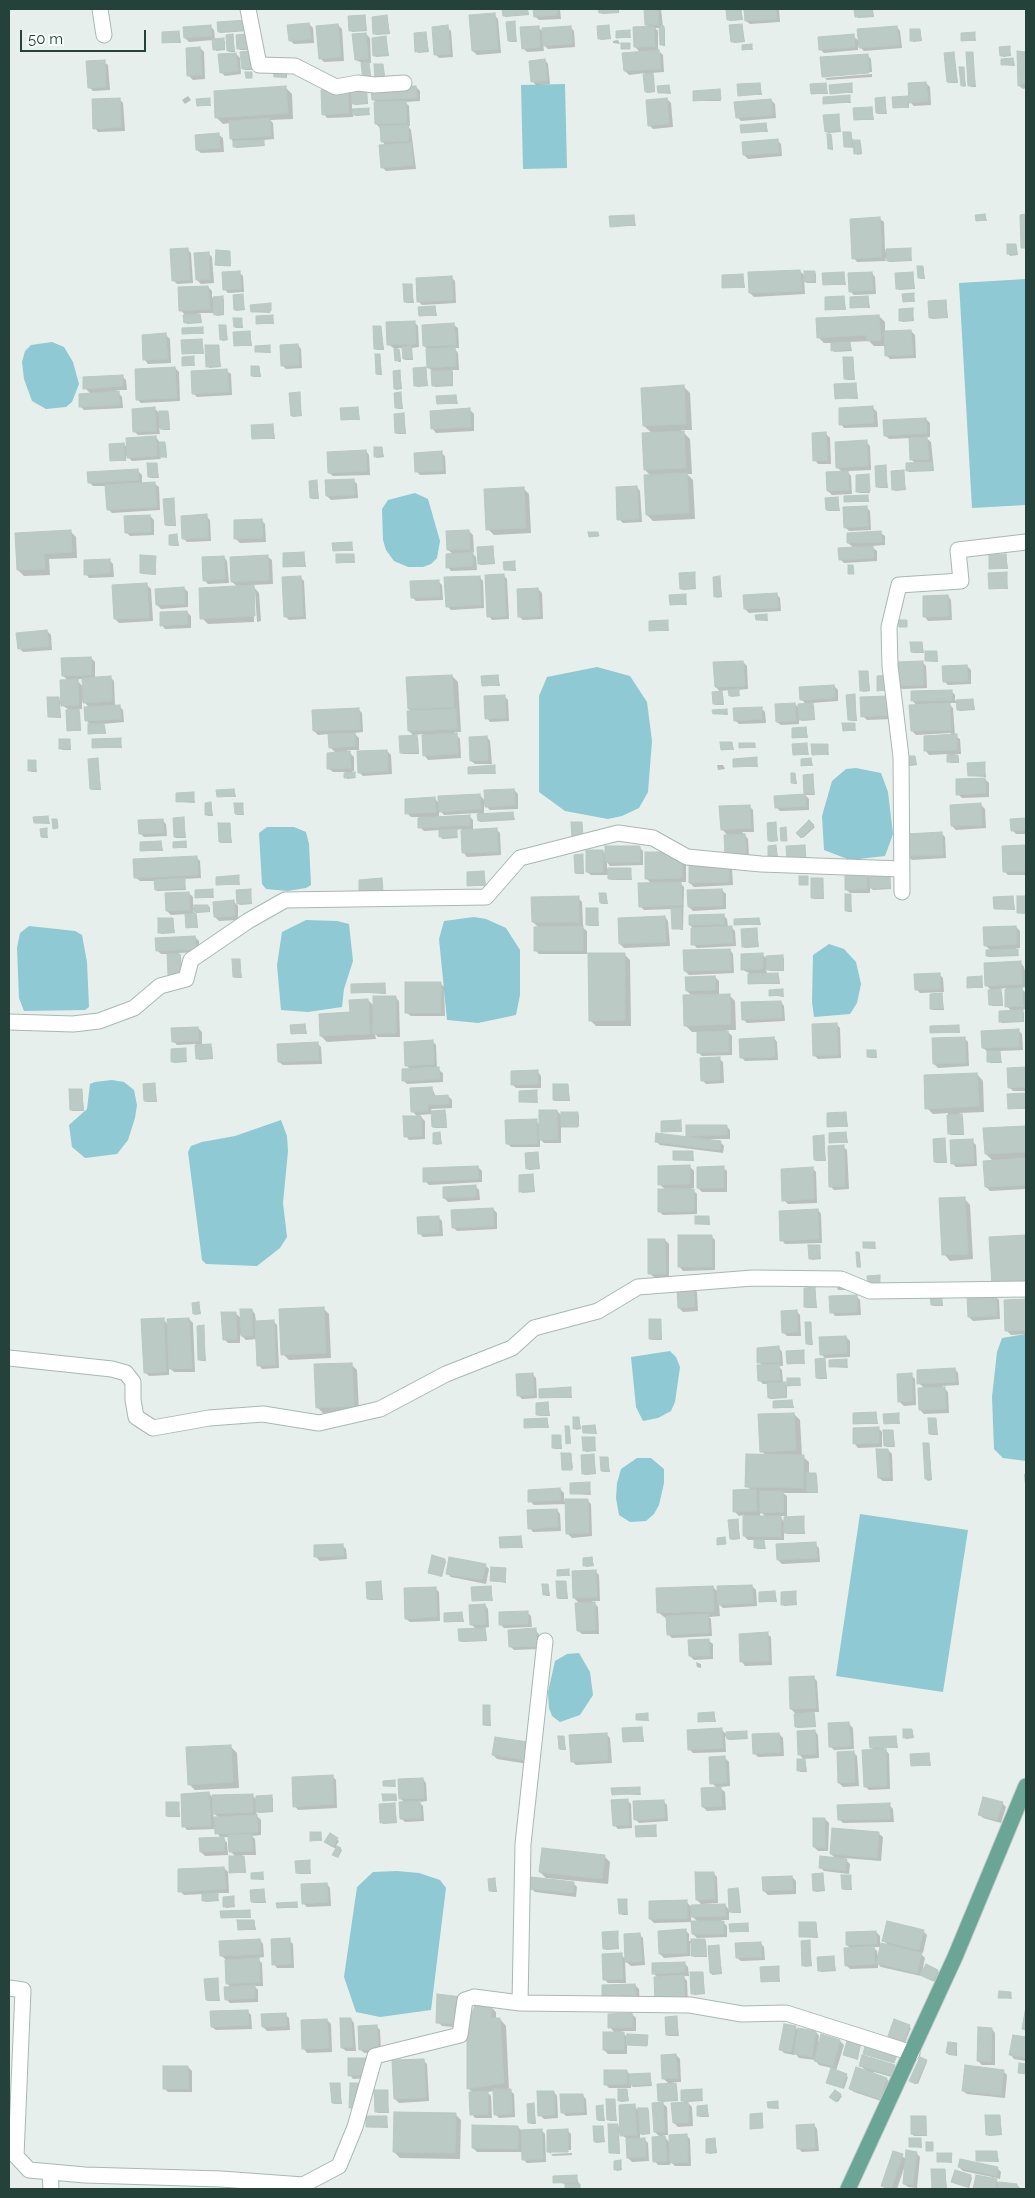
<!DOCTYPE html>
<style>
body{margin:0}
#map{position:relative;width:1035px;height:2198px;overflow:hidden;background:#e6efeb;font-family:Raleway,sans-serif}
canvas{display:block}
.frame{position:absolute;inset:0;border:10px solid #24423a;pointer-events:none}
.scale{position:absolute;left:20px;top:30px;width:126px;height:22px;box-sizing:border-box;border:2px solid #24423a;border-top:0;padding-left:6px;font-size:15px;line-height:18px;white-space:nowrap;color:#24423a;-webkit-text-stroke:4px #f7fbf9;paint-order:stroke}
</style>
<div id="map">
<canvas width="1035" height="2198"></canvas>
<div class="frame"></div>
<div class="scale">50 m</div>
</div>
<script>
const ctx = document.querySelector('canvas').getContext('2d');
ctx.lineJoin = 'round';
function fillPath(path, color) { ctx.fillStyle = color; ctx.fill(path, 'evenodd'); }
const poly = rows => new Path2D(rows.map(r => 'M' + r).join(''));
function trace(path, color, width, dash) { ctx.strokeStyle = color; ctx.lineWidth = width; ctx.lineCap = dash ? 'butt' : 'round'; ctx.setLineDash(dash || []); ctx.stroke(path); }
const water = poly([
 [565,84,567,168,523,169,521,85],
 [1026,279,1026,505,972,508,959,283],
 [52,342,64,347,73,362,79,384,72,402,66,407,46,409,32,401,24,379,22,362,25,351,31,345],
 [415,493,428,499,440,541,437,558,431,564,423,567,408,567,394,561,386,550,383,540,382,509,388,500],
 [597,667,630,676,647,702,652,741,648,792,639,808,622,816,608,819,565,811,539,792,539,696,547,677],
 [856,768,881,773,888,792,893,834,885,856,850,860,824,850,822,816,832,781,846,769],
 [267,827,294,827,306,832,309,844,311,885,306,888,287,891,266,889,262,884,259,833],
 [474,917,486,919,506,928,520,950,520,995,516,1015,478,1023,447,1020,439,939,444,921],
 [306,920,337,921,349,924,353,961,344,989,342,1007,308,1012,281,1010,277,965,282,932],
 [29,926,75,931,82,935,87,962,89,1007,85,1010,24,1011,19,998,17,948,20,933],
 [829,944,844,949,856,962,861,984,857,1003,850,1014,814,1017,812,1002,813,955],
 [112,1080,124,1082,134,1090,137,1105,135,1118,128,1140,117,1154,85,1158,72,1147,69,1125,87,1109,90,1084,95,1082],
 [281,1120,287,1136,288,1151,283,1203,287,1237,280,1248,257,1266,206,1264,202,1260,188,1152,191,1146,202,1142,235,1136],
 [1026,1334,1026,1461,1003,1458,994,1449,992,1397,997,1352,1002,1338],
 [670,1351,676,1357,680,1367,675,1402,671,1411,658,1418,643,1421,636,1407,631,1357],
 [637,1458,651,1458,664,1469,664,1483,659,1505,654,1514,646,1521,630,1522,619,1515,616,1498,617,1483,621,1469],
 [860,1514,968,1530,943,1692,836,1676],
 [579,1653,590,1672,593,1695,580,1715,560,1722,552,1716,549,1708,548,1692,555,1661,567,1654],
 [397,1871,419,1873,440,1880,446,1888,431,2010,380,2017,356,2012,344,1977,357,1887,373,1872]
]);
const shadow = poly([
 [503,9,528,9,529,15,505,17],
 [534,9,560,9,561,19,539,20,535,16],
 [600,9,619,9,619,13,602,14],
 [645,9,661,9,663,27,665,29,665,46,663,46,661,28,655,28,658,31,658,51,663,55,664,72,651,73,654,76,655,92,647,93,645,73,629,75,625,71,640,52,635,47,649,28,646,25],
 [727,9,741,9,743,20,729,21],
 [745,9,779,9,780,22,750,24,746,21],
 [860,9,890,9,890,10,873,10,874,17,858,18,856,16],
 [494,15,498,19,501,53,477,55,473,51],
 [365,16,367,31,352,32,351,30],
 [387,16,390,34,376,35,374,33],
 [514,22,517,42,510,42,509,41],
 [218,24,248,31,220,33],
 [309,24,313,28,314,43,294,44,290,40],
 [338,25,342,29,344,61,324,62,320,58],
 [742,25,745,42,734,43,732,41],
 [210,26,214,30,215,40,225,41,225,50,216,51,213,40,189,42,185,38],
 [609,26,611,39,601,40,599,38],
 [447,27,451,31,453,57,439,58,435,54],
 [538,27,543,32,570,27,574,31,575,47,548,49,543,44,544,51,527,52,523,48],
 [897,27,900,31,902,48,864,51,858,45,858,50,824,53,820,49,853,36,860,42],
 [920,30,922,41,913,42,912,40],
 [629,31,631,38,617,37],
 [179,32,181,43,163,43],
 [974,33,976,41,963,41],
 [366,34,370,38,371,63,368,63,372,81,362,63,356,60],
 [426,34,429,52,418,53,417,51],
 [245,35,247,50,240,50,238,48],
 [233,36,235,52,230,52,228,51],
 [386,38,389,56,376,57,375,56],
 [618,40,620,44,613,43,613,41],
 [751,45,753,50,743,49],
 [1009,47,1011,56,1003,57,1001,55],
 [200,48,204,52,205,79,193,80,189,76],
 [954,53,958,83,950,83,948,82],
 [972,53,976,87,971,87,970,86],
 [1018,53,1026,53,1026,88,1023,89,1019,86],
 [236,54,240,58,241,74,225,76,221,72],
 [250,54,252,70,245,70,243,69],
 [867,55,871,59,872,72,825,75,825,78,872,74,872,77,827,80,823,76,821,59],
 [1013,59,1015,66,1002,65],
 [545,60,548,64,550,84,536,85,532,81],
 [104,62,108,65,110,90,93,91,89,87],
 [963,69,966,86,963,87,962,85],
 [287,72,287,78,275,77],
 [926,83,930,87,931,105,914,106,909,101,909,108,894,107,907,98,910,101],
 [760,84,762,95,739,95],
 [826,84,828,94,812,94],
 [851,85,853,93,831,93],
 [669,86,671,94,659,93],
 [285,87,292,94,293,119,270,120,273,123,274,139,263,140,265,146,236,148,231,138,230,123,223,124,216,117],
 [416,87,420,91,420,101,405,102,409,106,410,126,408,126,411,130,416,169,386,171,382,167,386,146,382,141,380,128,376,124,377,103,373,99],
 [367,89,368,104,355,105,352,102,352,110,368,109,370,115,356,116,353,113,353,117,327,118,324,114,348,90,353,95],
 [719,90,721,101,695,101],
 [188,96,191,100,185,104,182,100],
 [849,96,851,103,824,103],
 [119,99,123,103,125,131,98,132,95,128],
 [209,99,211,106,198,105],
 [667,99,671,103,673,127,653,129,649,125],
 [884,99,887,114,879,114,877,113],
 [771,100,775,104,776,118,741,121,737,117],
 [871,108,874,120,855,120],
 [838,115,841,132,828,133,832,137,833,150,831,150,828,133,826,131],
 [766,124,768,132,742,132],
 [851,133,853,141,861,143,862,154,857,155,855,148,846,147],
 [219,135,223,138,224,152,201,153,197,150],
 [777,140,781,144,782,156,748,159,744,155],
 [633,216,636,226,611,226],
 [985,216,987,221,977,220],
 [880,219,884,222,885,251,910,249,912,261,889,262,885,258,886,261,857,262,854,258],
 [1016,245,1018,255,1010,256,1009,254],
 [188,250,191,253,193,283,177,284,173,280],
 [230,252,231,266,218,266,217,264],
 [208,253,212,257,214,283,201,284,197,280],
 [923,267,925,279,921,279,919,278],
 [800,271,805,276,814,272,816,274,816,283,807,283,804,280,805,294,754,297,750,293],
 [239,272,243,276,244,292,228,293,224,289],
 [843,273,846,285,824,284],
 [872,273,875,277,876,294,854,295,850,291],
 [913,274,915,289,899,290,897,288],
 [743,275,745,288,724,287],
 [451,277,455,281,456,303,422,305,418,301],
 [411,285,414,303,407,303,405,302],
 [208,287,212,291,212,298,224,299,224,315,217,316,215,313,198,313,201,317,202,323,187,324,184,314,181,310],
 [913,294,915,302,904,301],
 [242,296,245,310,236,311,235,309],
 [844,297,846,310,826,309],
 [868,297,870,308,851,307],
 [946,301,948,318,932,319,930,317],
 [270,305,270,313,252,312],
 [435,307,437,316,420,315],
 [912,309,914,321,902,322,901,320],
 [879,316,885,322,885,333,911,331,915,335,916,358,890,359,887,356,886,346,874,346,869,341,849,342,852,351,834,352,832,343,824,343,818,337],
 [273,317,274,324,257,324],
 [241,319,243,328,236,328,235,327],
 [414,322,418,326,419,347,412,348,413,360,405,360,403,348,397,348,400,352,401,362,398,362,395,349,389,345],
 [454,325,458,328,459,348,454,348,458,353,459,370,450,370,453,372,453,386,435,387,433,372,428,367,427,349,424,346],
 [225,326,228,340,223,341,221,339],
 [381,327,384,350,377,350,376,349],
 [202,329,204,334,183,333],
 [250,333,252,346,235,345],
 [166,335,170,339,171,363,148,364,145,360],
 [202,340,204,354,183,353],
 [298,345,301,349,302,368,286,369,282,365],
 [218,346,221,367,209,368,208,366],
 [269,346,271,353,256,352],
 [380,355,382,375,378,375,377,374],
 [193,357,195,366,184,365],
 [853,358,855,380,847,380,845,378],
 [259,367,261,377,254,377,252,376],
 [175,368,179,372,180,401,141,403,138,400],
 [426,369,428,386,417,387,416,385],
 [227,371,231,374,232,395,197,397,193,393],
 [400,372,402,389,396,390,395,388],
 [122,376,126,380,127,390,116,390,122,397,123,408,84,410,80,406,91,394,85,388],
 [856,384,858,399,836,398],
 [684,387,690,393,692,430,681,430,690,439,692,474,687,474,693,480,695,519,653,521,647,515,651,476,645,470,653,434,644,426],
 [299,394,302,416,293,417,292,415],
 [401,394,403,409,398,409,396,407],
 [456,396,458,404,438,403],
 [358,408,360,420,342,419],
 [873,408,877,412,878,427,844,428,841,424],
 [155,409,159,413,169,414,170,430,163,430,159,427,160,434,138,435,134,431],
 [470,410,474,414,474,431,436,433,433,429],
 [404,415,406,434,398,434,396,433],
 [926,419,930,423,930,437,925,437,931,442,934,471,909,472,908,470,916,464,912,460,911,438,889,439,885,435],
 [273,425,275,439,253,438],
 [826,434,830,438,831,464,818,464,815,460],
 [156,437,160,443,166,445,167,458,160,456,161,459,132,461,126,455,126,461,111,460,124,444,128,449],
 [866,442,870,446,871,470,847,471,851,476,852,494,832,495,828,491,842,472,837,467],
 [382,448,384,457,377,458,375,456],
 [366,451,369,455,370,475,333,476,329,473],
 [441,453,445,456,446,474,420,475,416,471],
 [156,464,159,478,151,478,149,477],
 [885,467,888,488,879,488,878,487],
 [138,471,142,475,142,484,155,484,159,487,160,510,112,513,108,509,107,486,93,486,89,482],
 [903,472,906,490,895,491,894,489],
 [868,476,870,493,859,493,858,492],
 [353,480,357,484,358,498,331,500,327,496],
 [317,482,319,499,313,499,311,498],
 [637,487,640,491,642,522,623,523,619,519],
 [523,488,529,494,531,533,494,535,488,529],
 [868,496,869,502,846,502],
 [174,499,176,526,168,526,166,525],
 [837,499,840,511,828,511,827,510],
 [866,507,870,511,871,530,849,531,845,527],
 [150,516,154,520,154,535,130,536,126,532],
 [206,516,210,520,211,541,187,542,183,538],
 [261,520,265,524,266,542,240,543,236,539],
 [70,531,76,537,77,558,49,559,50,575,24,576,18,570],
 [469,531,473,535,474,552,471,552,476,557,477,570,451,571,448,567,453,554,448,550],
 [881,533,885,536,885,545,871,546,877,551,877,561,844,563,840,559,854,548,848,543],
 [177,535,179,546,172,546,170,544],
 [352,543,353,551,334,550],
 [493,547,495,564,481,565,479,563],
 [304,554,306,567,285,567],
 [354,555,355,563,337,562],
 [1006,555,1008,569,991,568],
 [155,557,156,575,143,574,141,573],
 [224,557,227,561,229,583,208,584,204,580],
 [268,557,272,560,273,584,252,585,259,593,261,621,257,622,255,591,253,591,254,622,208,624,202,618,238,587,232,582],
 [109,560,113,564,114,577,89,578,86,574],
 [514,562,516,571,505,570],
 [694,573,696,589,683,590,681,588],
 [1006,574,1008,589,990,588],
 [503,575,507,579,509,619,492,620,489,616],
 [300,577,304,581,306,619,289,620,285,616],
 [479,577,483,581,484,608,451,610,447,606],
 [720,577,722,597,717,598,716,596],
 [438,581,442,585,443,600,416,601,412,597],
 [147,585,151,589,153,621,119,623,115,619],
 [184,588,188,592,188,607,161,609,157,605],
 [538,589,542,593,543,619,523,620,520,617],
 [776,594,780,598,781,611,749,613,745,609],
 [685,595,687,605,671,604],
 [948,596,951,600,952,620,928,621,925,617],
 [187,612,191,616,191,628,165,629,162,625],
 [767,616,768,621,757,620],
 [667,621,669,631,651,631],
 [47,631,51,635,52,650,23,652,19,648],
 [922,643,924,653,913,653,912,652],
 [937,652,938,662,926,661],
 [91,658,95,662,95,678,110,677,114,681,115,706,119,706,123,710,124,722,102,724,105,726,106,734,90,733,91,726,86,720,90,708,82,700,82,709,77,709,80,712,81,731,69,730,68,709,60,704,61,718,49,717,58,698,62,702,69,681,63,676],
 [76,679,83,679,83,687],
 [743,662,747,666,748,689,738,690,740,696,731,697,729,690,720,691,723,694,724,705,716,705,714,704,721,693,716,687],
 [923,663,926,666,927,688,902,689,898,685],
 [967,666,971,670,971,684,948,685,944,681],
 [868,672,870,691,863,692,862,690],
 [452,676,458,682,461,732,454,732,460,739,461,758,428,760,425,756,423,734,414,735,418,738,419,754,403,754,401,753,415,737,409,731,412,712,409,709],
 [498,676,500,686,483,685],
 [834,686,838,690,838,701,811,703,814,706,815,720,802,721,799,718,799,724,781,725,777,722,795,704,800,709,806,704,801,699],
 [951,691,955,695,955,701,973,700,975,710,959,711,958,703,948,703,953,708,955,736,960,739,961,754,955,754,959,758,959,763,950,763,948,754,929,755,926,751,951,736,951,733,916,735,912,731,917,706,913,701],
 [504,696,508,700,509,721,490,722,487,718],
 [854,696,857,721,851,721,849,719],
 [888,697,893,719,867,720,863,716],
 [761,708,765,712,766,723,739,724,735,720],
 [358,709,362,713,363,732,354,733,359,738,359,750,347,750,354,757,354,771,352,771,356,778,347,779,345,772,333,772,329,769,336,753,330,747,329,734,318,735,314,731],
 [727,710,728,715,714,714],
 [854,724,856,731,844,730],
 [806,729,808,738,793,738],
 [487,737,490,741,492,764,475,764,471,761],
 [120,739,122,748,94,748],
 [70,740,71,750,62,750,61,748],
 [732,743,734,750,722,749],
 [754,744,756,748,741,747],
 [806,745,809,755,794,754],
 [827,745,829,755,813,754],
 [387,751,391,755,392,774,363,776,359,772],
 [915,757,917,765,910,766,908,764],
 [756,759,758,767,735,766],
 [98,760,101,790,92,790,91,789],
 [811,760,813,766,803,765],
 [35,761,37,772,31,772,29,770],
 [984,764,986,777,969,776],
 [717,765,723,765,725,769,718,770],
 [494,766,496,774,470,774],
 [795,774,797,784,794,784,792,783],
 [812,776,815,795,806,795,805,793],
 [985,779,989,783,989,797,962,798,958,794],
 [234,790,236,797,218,796],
 [514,790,518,794,518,809,490,810,484,804,484,815,513,814,515,820,480,822,478,813,444,815,439,809,439,818,469,816,473,820,473,830,496,829,500,833,501,855,467,857,464,853,462,829,455,830,458,838,442,839,440,830,424,831,420,827,419,817,411,817,407,813,434,798,440,804,480,795,486,802],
 [193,793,195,803,178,802],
 [805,795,809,799,809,810,780,811,776,807],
 [211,804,213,816,208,816,207,814],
 [242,804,244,815,237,815,236,814],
 [981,805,985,809,986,828,956,830,952,826],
 [749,806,753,810,754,832,742,832,748,839,749,857,730,858,728,836,722,829],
 [48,817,50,824,35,823],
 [183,819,186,838,176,838,175,837],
 [1026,819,1026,834,1016,834,1012,830,1011,820],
 [162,820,166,824,167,836,144,837,140,833],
 [809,822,815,827,803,838,798,833],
 [229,824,232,843,222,843,220,842],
 [775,824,778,841,771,842,769,840],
 [46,830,48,838,43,838,42,837],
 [941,833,945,837,946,858,912,860,908,856],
 [161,842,163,851,142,851],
 [186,842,187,848,174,848],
 [639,847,643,851,643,865,610,866,607,862,607,869,630,869,632,880,611,880,609,875,591,875,587,872,603,851,606,855],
 [776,847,778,857,771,857,769,856],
 [1026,847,1026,888,1026,875,1008,875,1004,871,1003,848],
 [671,853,686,862,686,882,679,882,684,887,683,930,673,928,672,909,644,910,640,906,652,884,646,878],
 [583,856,584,874,577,874,576,873],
 [196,857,200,861,201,878,184,879,186,890,157,891,155,881,140,881,136,878],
 [690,865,732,868,733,885,694,887,690,883],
 [484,872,486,886,468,885],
 [866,874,871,878,890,875,891,889,873,890,870,887,870,893,850,893,846,889],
 [238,877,240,885,217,884],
 [823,879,824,899,814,899,812,897],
 [212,890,214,898,196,897],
 [250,890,252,904,240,905,238,903],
 [722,890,726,894,726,909,693,911,689,907],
 [189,893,193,897,193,907,210,907,210,912,197,913,193,910,194,914,197,916,198,928,187,927,187,914,171,915,167,911],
 [606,894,608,904,603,904,601,903],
 [850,895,852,912,848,912,846,910],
 [1013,897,1015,910,995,909],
 [1018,897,1026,897,1026,914,1019,913],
 [578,898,582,902,583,926,581,926,587,931,587,954,539,954,535,950,539,928,533,922],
 [234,902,238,906,238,920,219,921,215,917,215,903],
 [597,910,599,926,589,926,587,924],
 [723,915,727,919,728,927,731,927,735,931,736,946,697,948,693,944,694,929,690,925],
 [665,917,668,921,670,946,624,948,620,944],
 [172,919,175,933,161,934,160,932],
 [759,919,761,925,736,925],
 [1016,927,1020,931,1020,948,1016,948,1019,956,989,957,987,956,991,951,985,945],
 [756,930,759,947,745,948,743,946],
 [195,937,199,941,199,952,178,953,181,956,182,975,171,976,168,954,161,954,157,950],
 [730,950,733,954,734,973,689,975,685,971],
 [624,954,630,960,631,1026,596,1026,590,1020],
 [762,954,768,960,782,957,784,958,784,971,770,971,766,968,767,974,779,976,780,984,749,984,749,973,743,970],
 [239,960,242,978,236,978,234,977],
 [1021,963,1024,967,1026,975,1026,987,1021,988,1026,993,1026,1009,1021,1010,1024,1013,1024,1022,1002,1023,1000,1021,1012,1012,1007,1006,1006,988,999,989,1002,992,1003,1006,992,1006,992,991,986,985],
 [939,974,943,978,944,992,920,993,916,989],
 [715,977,719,981,719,995,729,995,735,1001,736,1030,726,1030,732,1036,732,1055,702,1056,699,1053,698,1032,692,1032,686,1026,692,996,687,991],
 [982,978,983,988,968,987],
 [440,983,444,987,445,1016,411,1016,407,1013],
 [385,984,386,994,352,992],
 [783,991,784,997,770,995],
 [942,995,944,1010,933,1010,931,1009],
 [395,997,399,1001,400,1037,378,1037,375,1034,376,1039,327,1042,321,1036,368,1000,374,1006],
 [781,1002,784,1006,785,1021,747,1023,743,1019],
 [305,1025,307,1034,292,1033],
 [837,1025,840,1028,841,1058,818,1059,814,1055],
 [959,1026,960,1033,931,1032],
 [198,1028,202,1032,202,1045,212,1047,213,1059,199,1060,196,1044,177,1045,173,1041],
 [1018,1030,1022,1034,1023,1050,999,1051,1002,1063,990,1063,988,1052,983,1048],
 [774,1038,777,1042,778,1060,745,1061,741,1057],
 [964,1038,968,1042,969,1066,938,1068,934,1064],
 [432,1041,436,1045,437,1069,443,1073,443,1082,407,1084,403,1080,411,1070,406,1065],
 [317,1043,321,1047,322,1064,283,1065,279,1062],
 [185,1050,187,1062,174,1063,172,1061],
 [876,1051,877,1058,870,1058,869,1057],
 [719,1059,723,1062,724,1083,706,1084,702,1080],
 [1026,1069,1026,1091,1013,1091,1009,1087,1008,1070],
 [538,1072,541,1076,541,1088,516,1088,512,1084],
 [977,1074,983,1081,984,1112,959,1113,963,1117,964,1135,951,1135,948,1113,933,1114,927,1108],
 [155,1084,157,1102,146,1102,145,1100],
 [568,1085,570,1101,555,1101,554,1100],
 [432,1088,436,1097,448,1096,452,1100,452,1108,431,1109,432,1112,446,1113,447,1128,434,1128,432,1114,419,1115,425,1121,425,1139,409,1140,406,1136,418,1117,412,1111],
 [82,1090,84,1111,73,1111,71,1110],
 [536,1091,538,1103,520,1102],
 [1025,1094,1026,1109,1009,1108],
 [557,1111,562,1116,579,1115,579,1126,561,1125,561,1143,544,1143,540,1139,540,1147,511,1147,507,1143,536,1121,540,1125],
 [846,1113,848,1127,829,1126],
 [681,1122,682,1132,662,1131],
 [726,1126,730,1130,730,1139,707,1139,720,1142,724,1146,723,1153,660,1145,657,1142,690,1139,687,1135],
 [1026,1127,1026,1189,990,1191,986,1187,993,1161,986,1154,985,1129],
 [846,1133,848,1143,831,1142],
 [440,1134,442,1144,436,1145,434,1143],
 [823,1137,826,1161,817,1161,815,1160],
 [945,1140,947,1163,937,1163,935,1162],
 [972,1141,976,1145,977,1166,956,1167,952,1163],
 [843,1147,847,1150,849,1189,834,1190,830,1186],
 [692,1152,694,1161,674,1160],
 [538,1153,540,1169,529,1170,527,1168],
 [478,1167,482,1171,482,1182,429,1185,425,1181],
 [690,1167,694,1171,694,1188,691,1188,697,1194,697,1214,663,1215,659,1211,666,1190,659,1184],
 [723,1168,727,1171,727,1192,702,1192,698,1188],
 [812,1168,816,1172,817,1203,788,1204,784,1200],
 [533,1176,535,1192,522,1193,521,1191],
 [475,1186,479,1190,480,1200,448,1202,444,1198],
 [964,1198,970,1205,973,1259,950,1261,944,1254],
 [493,1209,497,1213,497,1229,457,1231,453,1227],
 [818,1210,821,1214,822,1243,785,1244,782,1240],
 [438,1217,442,1221,443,1236,423,1237,419,1233],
 [709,1217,710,1225,696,1224],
 [711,1236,715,1240,715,1270,683,1271,680,1267],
 [665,1240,669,1244,669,1277,654,1277,650,1274],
 [874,1243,876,1249,864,1248],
 [819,1246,821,1259,812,1260,810,1258],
 [859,1253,860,1255,861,1268,858,1266],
 [836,1285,845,1286,845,1290,838,1290],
 [693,1288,697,1292,698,1311,683,1312,679,1308],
 [815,1289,817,1308,807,1308,805,1307],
 [856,1296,860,1300,861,1315,835,1316,832,1312],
 [942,1296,943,1306,934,1306,932,1305],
 [995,1296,999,1300,1000,1319,973,1321,969,1317],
 [1026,1300,1026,1334,1011,1335,1007,1331,1005,1301],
 [199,1304,201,1314,195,1315,194,1313],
 [323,1308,329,1314,331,1358,289,1360,283,1354],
 [252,1310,255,1314,256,1322,273,1321,277,1325,279,1368,262,1369,259,1365,257,1339,246,1340,240,1334,240,1343,228,1343,224,1339,235,1313,242,1319],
 [796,1311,800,1315,801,1336,787,1336,783,1332],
 [163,1319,168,1325,189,1319,193,1323,195,1372,174,1372,169,1367,169,1375,149,1376,145,1372],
 [661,1320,662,1340,652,1340,650,1338],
 [810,1323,813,1345,809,1345,808,1344],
 [203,1327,206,1361,201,1361,200,1359],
 [846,1337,850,1341,850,1357,825,1358,821,1354],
 [779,1348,782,1352,783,1366,778,1366,782,1370,783,1383,787,1385,787,1398,770,1399,768,1384,763,1384,759,1380,763,1366,759,1362],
 [803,1351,805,1364,788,1363],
 [825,1360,827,1379,819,1379,817,1378],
 [846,1360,848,1368,830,1367],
 [351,1364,357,1370,359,1412,323,1413,317,1407],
 [955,1369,958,1373,959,1385,942,1386,948,1392,949,1413,924,1414,920,1410,925,1389,919,1383],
 [532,1374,536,1378,537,1398,522,1399,518,1395],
 [911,1375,915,1379,916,1405,904,1406,900,1402],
 [799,1379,801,1386,789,1385],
 [570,1389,572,1398,540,1398],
 [792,1401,794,1408,774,1408],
 [548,1404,550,1416,539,1416,538,1414],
 [876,1413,878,1424,854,1424],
 [794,1414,800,1420,802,1456,809,1462,809,1475,817,1476,818,1493,783,1493,787,1496,787,1518,803,1518,805,1534,787,1534,784,1531,784,1540,762,1540,766,1549,757,1549,755,1540,748,1540,744,1536,744,1515,739,1516,735,1512,751,1490,747,1486,766,1455,761,1451],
 [760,1511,766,1517,760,1517],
 [779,1516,785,1516,785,1522],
 [898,1415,900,1424,885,1423],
 [547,1419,549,1428,525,1427],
 [579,1419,581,1429,576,1430,575,1428],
 [936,1419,938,1435,932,1435,930,1434],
 [595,1426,597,1434,584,1433],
 [569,1427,570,1429,571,1444,567,1443],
 [878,1428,882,1432,882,1447,858,1448,855,1444],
 [893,1431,895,1447,887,1447,886,1446],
 [560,1436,562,1449,555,1449,554,1448],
 [594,1438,596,1451,586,1452,584,1450],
 [929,1444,932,1480,928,1481,926,1479],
 [888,1450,892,1454,893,1481,883,1481,879,1478],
 [571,1454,573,1468,563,1469],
 [594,1455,596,1474,585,1475,583,1473],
 [607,1458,610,1472,604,1472,602,1471],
 [1024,1474,1026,1474,1026,1486,1025,1484],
 [589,1483,591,1495,571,1494],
 [560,1489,564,1493,564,1501,587,1500,591,1504,592,1536,572,1538,568,1534,566,1504,534,1505,530,1501],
 [557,1510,560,1514,561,1531,533,1532,530,1528],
 [738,1520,740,1539,732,1540,731,1538],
 [521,1538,523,1548,501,1547],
 [815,1544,819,1548,820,1562,782,1564,778,1560],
 [342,1545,346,1549,347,1559,320,1561,316,1557],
 [592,1558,594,1566,586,1567,584,1565],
 [445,1560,446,1561,442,1577,429,1573],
 [485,1565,489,1569,486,1584,451,1577,447,1573],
 [505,1569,506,1583,491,1580],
 [568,1570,570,1576,559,1575],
 [595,1571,599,1575,600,1601,592,1601,598,1607,599,1634,582,1634,578,1631,580,1604,574,1598],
 [566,1582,568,1599,559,1599,558,1598],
 [381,1583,383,1600,370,1600,368,1599],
 [548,1585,550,1596,546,1596,544,1594],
 [752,1586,756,1590,757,1606,723,1608,719,1604,720,1616,709,1617,711,1619,712,1636,672,1638,668,1634,667,1619,659,1613,713,1587,719,1593],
 [490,1587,493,1601,473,1600],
 [435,1588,439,1592,440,1621,410,1622,406,1619],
 [775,1592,777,1602,761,1601],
 [795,1593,797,1605,784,1606,782,1604],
 [485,1605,488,1609,489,1627,483,1628,486,1631,487,1641,462,1642,460,1640,476,1629,471,1624],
 [527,1612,531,1616,532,1627,504,1628,500,1624],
 [462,1614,464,1622,446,1622],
 [535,1630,539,1634,540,1649,514,1650,510,1646],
 [767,1634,771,1637,772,1665,745,1666,742,1662],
 [709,1641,713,1644,713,1659,694,1660,690,1656],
 [696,1662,701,1664,701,1668,697,1667],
 [814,1678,817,1681,819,1712,812,1712,815,1715,816,1727,797,1728,797,1715,791,1709],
 [489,1707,491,1726,486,1726,485,1725],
 [714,1713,716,1722,699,1721],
 [647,1715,649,1721,637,1720],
 [849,1724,853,1728,854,1749,834,1750,830,1746],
 [642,1728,644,1742,624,1741],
 [721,1729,728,1736,746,1732,748,1739,729,1740,725,1736,726,1752,693,1753,689,1749],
 [912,1730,914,1738,906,1739,904,1737],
 [815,1731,818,1735,819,1758,803,1759,800,1755],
 [606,1734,610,1738,612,1763,576,1765,572,1761],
 [779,1734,783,1738,784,1756,758,1757,754,1753],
 [564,1737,566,1750,562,1750,560,1749],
 [896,1737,898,1748,884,1748,889,1754,890,1789,869,1790,865,1786,874,1750,871,1747],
 [527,1743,528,1764,497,1759,493,1755],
 [231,1747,237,1753,239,1788,195,1790,189,1784],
 [854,1753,857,1756,859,1786,843,1787,839,1783],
 [929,1754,931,1766,912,1765],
 [725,1758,729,1762,730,1786,719,1787,725,1792,726,1810,707,1811,703,1807,717,1788,712,1783],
 [805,1760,807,1772,800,1772,799,1770],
 [332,1776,336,1780,337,1808,298,1810,295,1806],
 [423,1779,426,1783,427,1801,419,1802,423,1806,424,1821,405,1822,401,1818,405,1803,400,1798],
 [394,1781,396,1787,384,1786],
 [639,1788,641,1795,613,1794],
 [209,1793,212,1797,252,1795,257,1800,273,1798,273,1812,259,1813,256,1810,257,1816,261,1820,261,1835,252,1836,255,1839,256,1855,242,1855,245,1859,246,1873,230,1872,236,1857,231,1852,230,1837,222,1837,227,1843,228,1855,205,1856,201,1852,222,1839,217,1833,216,1829,187,1830,184,1826],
 [213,1813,217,1816,219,1818,214,1818],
 [396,1795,397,1801,384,1800],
 [627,1800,631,1804,632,1828,618,1829,614,1825],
 [663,1801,667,1805,668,1821,639,1823,635,1819],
 [178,1803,180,1817,169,1817,167,1816],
 [1002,1803,1006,1807,1001,1823,983,1818,979,1814],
 [395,1805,397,1823,383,1824,382,1822],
 [889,1805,893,1809,894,1822,843,1823,839,1819],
 [825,1819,829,1823,828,1851,818,1851,814,1847],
 [655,1827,657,1837,637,1836],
 [833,1830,879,1834,883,1837,881,1861,844,1858,850,1864,849,1874,824,1871,820,1867,836,1859,831,1854],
 [321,1833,322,1841,311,1840],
 [330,1835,339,1841,336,1846,342,1850,338,1858,334,1855,336,1849,328,1844],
 [604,1856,610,1862,608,1884,546,1878,540,1872],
 [309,1861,311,1874,299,1874,297,1873],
 [224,1868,228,1872,229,1893,216,1893,219,1901,205,1902,203,1894,184,1895,180,1891],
 [713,1873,717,1877,718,1903,703,1904,703,1906,725,1905,730,1911,738,1889,739,1891,741,1913,732,1913,729,1910,729,1920,721,1920,727,1926,727,1937,697,1938,693,1934,698,1922,691,1915,691,1922,654,1923,650,1919,686,1901,690,1906,703,1906,697,1900],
 [263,1874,264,1880,252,1879],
 [823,1875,825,1891,816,1892,814,1890],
 [850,1876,852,1890,845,1890,843,1889],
 [792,1877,796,1881,796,1894,768,1895,764,1891],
 [495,1880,497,1892,492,1892,491,1891],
 [573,1883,577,1887,576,1897,535,1892,531,1888],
 [327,1884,330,1888,331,1906,307,1907,303,1903],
 [264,1891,266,1903,254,1903,252,1902],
 [233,1897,235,1907,226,1908,224,1906],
 [626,1900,628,1915,622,1915,621,1913],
 [297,1903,298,1908,278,1908],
 [250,1911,251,1918,222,1918],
 [254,1921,256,1930,239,1930],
 [816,1923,818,1938,800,1937],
 [748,1924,749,1932,731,1931],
 [685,1930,689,1934,689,1941,706,1941,707,1957,694,1957,692,1943,690,1943,690,1956,664,1958,660,1954],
 [923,1931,927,1935,923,1953,919,1952,925,1958,922,1972,938,1971,939,1972,935,1982,921,1974,921,1976,881,1967,878,1964,878,1968,850,1969,846,1965,851,1949,847,1945,876,1932,880,1936,880,1944,890,1947,883,1940],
 [873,1947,881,1947,878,1957,877,1951],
 [617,1933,619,1949,606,1950,604,1948],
 [640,1935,643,1938,645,1965,631,1966,625,1961,626,1983,608,1983,604,1979,621,1955,627,1960],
 [260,1940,263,1944,264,1957,256,1958,262,1963,263,1986,254,1986,258,1990,258,2002,230,2003,226,1999,231,1988,227,1983,226,1960,221,1955],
 [289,1940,293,1944,294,1968,277,1968,274,1964],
 [809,1942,812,1966,805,1967,804,1965],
 [760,1943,764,1947,765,1960,741,1961,737,1958],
 [719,1946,722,1974,712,1975,711,1973],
 [833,1957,836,1971,821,1972,819,1970],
 [684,1963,688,1967,689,1976,683,1976,687,1981,688,2004,654,1974],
 [778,1968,780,1982,762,1981],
 [703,1973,705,1994,694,1995,692,1993],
 [217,1980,220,2001,208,2001,207,2000],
 [635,1985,639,1989,640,2004,604,2002],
 [1010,1993,1012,1999,1000,1997],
 [438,1995,463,2028,442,2026,438,2022],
 [490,2006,496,2012,496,2019,500,2019,506,2026,509,2090,514,2094,515,2117,499,2118,495,2114,494,2091,487,2092,491,2096,492,2118,475,2118,472,2114,473,2093,468,2088],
 [247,2011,251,2015,252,2029,216,2030,212,2027],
 [285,2014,289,2018,290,2030,267,2031,263,2027],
 [632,2014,636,2018,636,2031,621,2031,628,2038,647,2037,648,2045,627,2044,627,2054,608,2054,604,2050,615,2033,610,2027],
 [676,2017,679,2036,668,2036,667,2034],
 [351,2019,354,2023,356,2051,346,2051,342,2048],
 [327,2020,331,2024,332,2052,307,2053,304,2049],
 [895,2021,911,2028,905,2043,889,2036],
 [376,2026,380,2030,381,2052,364,2053,360,2049],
 [796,2028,799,2031,816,2032,819,2036,818,2042,822,2036,840,2041,844,2045,836,2071,848,2077,844,2089,827,2082,832,2068,819,2065,815,2060,799,2058,795,2053,794,2055,784,2053,780,2049],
 [992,2029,995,2033,995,2065,982,2065,978,2061],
 [1014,2036,1026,2039,1026,2061,1014,2059,1011,2055],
 [957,2045,957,2056,949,2055,947,2053],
 [860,2046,858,2060,845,2055],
 [676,2055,680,2059,681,2082,673,2082,677,2086,678,2101,661,2102,667,2107,668,2135,663,2135,670,2143,686,2135,690,2139,691,2166,675,2166,670,2161,670,2165,658,2165,655,2161,661,2138,655,2132,663,2103,659,2100,670,2085,663,2078],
 [366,2059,370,2078,353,2079,350,2075],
 [423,2060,427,2064,429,2101,399,2103,395,2099],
 [926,2061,927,2062,918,2084,912,2082],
 [860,2065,894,2067,898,2070,895,2078,874,2072,873,2074,887,2079,891,2083,884,2102,854,2092,850,2089,867,2072],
 [188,2067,192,2071,192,2092,168,2092,164,2088],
 [627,2071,630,2075,650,2074,652,2086,633,2087,631,2085,631,2088,609,2088,605,2084],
 [1003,2071,1007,2075,1005,2098,967,2094,963,2091],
 [339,2084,342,2104,335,2104,333,2103],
 [627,2090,629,2101,621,2102,619,2100],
 [387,2091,389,2113,378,2113,376,2111],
 [701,2091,703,2101,687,2102,692,2107,693,2126,678,2127,674,2123,685,2103,683,2101],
 [835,2091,842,2096,838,2102,833,2099],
 [554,2092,557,2096,558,2118,544,2119,540,2115],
 [582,2095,586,2099,587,2115,566,2116,562,2112],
 [614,2100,617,2121,610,2121,609,2120],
 [777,2102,779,2109,769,2108],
 [534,2105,536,2124,531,2124,529,2122],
 [602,2106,605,2121,599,2121,598,2120],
 [634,2106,638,2110,649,2111,650,2134,642,2135,640,2132,640,2140,644,2139,648,2143,649,2161,632,2162,628,2158,627,2139,619,2133,620,2154,611,2153,617,2125,621,2129],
 [707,2106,709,2117,700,2117,699,2116],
 [455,2114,461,2120,460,2159,400,2158,394,2152],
 [1000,2116,1002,2135,989,2136,987,2134],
 [386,2117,388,2128,367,2127],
 [926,2117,927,2136,914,2136,912,2134],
 [814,2125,817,2129,819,2151,802,2152,798,2148],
 [518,2127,522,2131,541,2130,545,2134,546,2162,527,2163,523,2159,523,2152,477,2152,473,2148],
 [602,2127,605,2142,596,2143,595,2141],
 [567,2130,571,2134,571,2150,551,2151,551,2154,572,2153,572,2155,553,2156,549,2152],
 [715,2139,717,2153,709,2154,708,2152],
 [921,2139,922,2148,910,2146],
 [893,2152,907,2159,916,2153,920,2157,917,2188,908,2187,904,2184,905,2165,897,2189,886,2189,883,2186],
 [997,2152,999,2162,977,2161],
 [951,2154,952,2163,938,2161],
 [620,2162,622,2170,617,2171,615,2169],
 [959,2167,997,2168,1001,2172,1000,2179,993,2177,999,2183,1017,2185,1021,2189,974,2189,976,2177,992,2180,992,2177,963,2171],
 [945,2170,947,2189,933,2189],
 [576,2176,581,2189,567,2189,566,2184,555,2182],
 [971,2176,972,2178,969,2188,954,2183]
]);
const building = poly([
 [502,9,527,9,528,14,503,16,502,9],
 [533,9,557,9,557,15,534,17,533,9],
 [598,9,618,9,618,12,599,13,598,9],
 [644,9,658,9,659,24,645,25,644,9],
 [726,9,741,9,742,19,727,20,726,9],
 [744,9,776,9,777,19,745,21,744,9],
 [854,9,872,9,873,16,855,17,854,9],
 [495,13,498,49,472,51,469,15,495,13],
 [365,15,366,30,349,31,348,16,365,15],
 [387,15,389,33,373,34,372,17,387,15],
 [247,20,247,30,218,32,217,22,247,20],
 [515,21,516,41,508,41,506,22,515,21],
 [309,23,311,39,289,41,287,25,309,23],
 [338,24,341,57,319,59,316,26,338,24],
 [742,24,744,41,731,42,729,25,742,24],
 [211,25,212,36,184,38,183,27,211,25],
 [448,25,450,54,434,55,432,27,448,25],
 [609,25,610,38,598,39,597,26,609,25],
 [539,26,540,47,522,49,520,27,539,26],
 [571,26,572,44,543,46,542,28,571,26],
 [654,26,655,47,634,47,633,27,654,26],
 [659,26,664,26,664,45,660,45,659,26],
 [897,26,899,45,859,48,857,29,897,26],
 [910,29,920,29,921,40,910,41,910,29],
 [630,30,630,37,616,38,616,31,630,30],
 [179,31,180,42,162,43,162,32,179,31],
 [426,32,428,51,415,52,414,33,426,32],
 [975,32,975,40,961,41,961,33,975,32],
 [366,33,368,59,355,60,352,34,366,33],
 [233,34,234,50,227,51,226,35,233,34],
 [245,34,246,48,237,49,236,35,245,34],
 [854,34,855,47,819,50,818,37,854,34],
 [386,36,388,55,373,56,372,38,386,36],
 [224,38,224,49,213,50,212,39,224,38],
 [621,43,630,43,630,49,621,49,621,43],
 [752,44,752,49,742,50,742,45,752,44],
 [1010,46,1010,55,1000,56,999,47,1010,46],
 [200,47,202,75,187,76,186,48,200,47],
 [659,50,661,69,624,71,622,53,659,50],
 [249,51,251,68,242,69,240,52,249,51],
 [1017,51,1026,52,1026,82,1018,86,1017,51],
 [954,52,957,82,947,82,944,53,954,52],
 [966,52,973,52,975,85,968,86,966,52],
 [236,53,238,71,220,73,218,54,236,53],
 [868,54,869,73,822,77,820,57,868,54],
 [1013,58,1014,64,1001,65,1001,59,1013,58],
 [545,59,547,80,531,82,529,61,545,59],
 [105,60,106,87,88,88,86,61,105,60],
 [369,62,371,80,363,80,361,63,369,62],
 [374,64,383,64,385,80,375,81,374,64],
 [959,67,964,67,965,85,961,86,959,67],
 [273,69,286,69,286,77,274,77,273,69],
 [245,72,252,72,252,78,246,78,245,72],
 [653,73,654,91,645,92,643,74,653,73],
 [926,82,928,101,909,103,908,83,926,82],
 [760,83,761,94,738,96,737,84,760,83],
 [826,83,827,93,811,94,810,84,826,83],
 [852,83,852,92,830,94,829,85,852,83],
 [669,85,670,92,658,93,657,86,669,85],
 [286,86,288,113,215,118,214,91,286,86],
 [366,86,367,103,352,104,351,87,366,86],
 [416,86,417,98,372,100,371,88,416,86],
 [348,89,349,113,322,115,321,90,348,89],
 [720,89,721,99,693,101,693,91,720,89],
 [850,95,850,102,823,104,823,97,850,95],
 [908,96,908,107,893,108,892,97,908,96],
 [885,97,886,113,876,113,875,98,885,97],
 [120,98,121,127,93,129,92,99,120,98],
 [210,98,210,105,197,106,196,99,210,98],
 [667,98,669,124,648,126,646,100,667,98],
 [771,99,773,115,736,118,734,102,771,99],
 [406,101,407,123,375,124,374,102,406,101],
 [872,107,873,119,854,120,853,108,872,107],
 [369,108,369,114,353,115,352,109,369,108],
 [839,114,840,131,825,132,823,115,839,114],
 [270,118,271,136,230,139,229,121,270,118],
 [766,123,767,131,741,133,740,125,766,123],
 [408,125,409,141,381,142,380,126,408,125],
 [843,132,851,132,852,147,844,147,843,132],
 [219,133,220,148,196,150,195,135,219,133],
 [827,134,831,134,832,149,828,149,827,134],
 [778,139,779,153,743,155,742,142,778,139],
 [264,140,264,145,233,147,233,141,264,140],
 [853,140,860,140,861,153,854,154,853,140],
 [411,143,413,165,381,168,379,145,411,143],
 [985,214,986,220,976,221,975,215,985,214],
 [1026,214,1026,248,1021,248,1020,215,1026,214],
 [634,215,635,225,610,227,609,216,634,215],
 [880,217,882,257,852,259,850,219,880,217],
 [1007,244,1016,244,1017,254,1007,254,1007,244],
 [188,248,190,280,172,281,170,249,188,248],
 [911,248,911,260,887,261,886,249,911,248],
 [216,250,230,251,230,266,215,265,216,250],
 [209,252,210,279,196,280,194,253,209,252],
 [917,266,923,266,924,278,918,278,917,266],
 [800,270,802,291,749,293,748,272,800,270],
 [240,271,241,289,223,290,222,272,240,271],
 [804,271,815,271,815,281,804,282,804,271],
 [844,272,845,284,823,285,822,273,844,272],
 [872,272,873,290,849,292,848,273,872,272],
 [913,272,914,288,896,289,895,273,913,272],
 [743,274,744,287,722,288,722,275,743,274],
 [452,276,453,300,417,302,416,278,452,276],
 [403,284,412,284,413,302,404,302,403,284],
 [208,286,210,309,179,311,178,287,208,286],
 [914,293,914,301,903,302,902,294,914,293],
 [243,294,244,309,234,310,233,295,243,294],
 [223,296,223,314,214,315,213,297,223,296],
 [844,296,845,309,825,310,825,297,844,296],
 [868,296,869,307,850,308,850,297,868,296],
 [946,300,947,317,929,318,928,301,946,300],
 [271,303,271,311,251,312,250,305,271,303],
 [435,306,436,315,419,316,418,307,435,306],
 [913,308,913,320,899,321,899,309,913,308],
 [200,314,201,322,184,323,183,315,200,314],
 [273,315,273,323,256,324,256,316,273,315],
 [879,315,881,340,867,341,866,335,817,338,816,318,879,315],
 [233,318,242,318,242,327,234,327,233,318],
 [415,321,416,344,387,345,386,322,415,321],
 [454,323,456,345,423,346,422,325,454,323],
 [219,325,226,325,227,339,220,340,219,325],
 [373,326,381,326,383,349,374,349,373,326],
 [203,327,203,333,182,334,182,328,203,327],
 [911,330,913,355,885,356,884,331,911,330],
 [250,331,251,345,234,346,233,332,250,331],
 [166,333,168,359,143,360,142,335,166,333],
 [202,339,203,353,182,354,181,340,202,339],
 [850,342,851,349,831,351,831,343,850,342],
 [298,344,299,365,281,366,280,345,298,344],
 [205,345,219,345,220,366,206,367,205,345],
 [270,345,270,352,255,352,255,346,270,345],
 [411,346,412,358,403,359,402,347,411,346],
 [455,347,456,366,427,368,426,349,455,347],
 [394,349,399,349,400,360,395,361,394,349],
 [375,354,380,354,381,374,376,374,375,354],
 [194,356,194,365,182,366,182,357,194,356],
 [843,357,853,357,854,379,844,379,843,357],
 [251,366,259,366,260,376,251,376,251,366],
 [175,367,177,398,136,400,135,369,175,367],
 [426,367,427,385,414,386,413,368,426,367],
 [227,369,229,392,192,394,191,371,227,369],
 [400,370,401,388,394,389,393,371,400,370],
 [452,370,452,385,432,386,431,371,452,370],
 [123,375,123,386,83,389,83,377,123,375],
 [856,383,857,397,835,399,834,384,856,383],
 [684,385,686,424,643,426,641,388,684,385],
 [119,391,120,405,79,407,79,394,119,391],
 [300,392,301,415,291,416,289,393,300,392],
 [401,392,402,408,395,408,394,393,401,392],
 [456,395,457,403,437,404,436,396,456,395],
 [873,406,874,423,839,425,839,408,873,406],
 [155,407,156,431,133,432,132,409,155,407],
 [358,407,359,419,341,420,340,408,358,407],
 [470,408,471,427,431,429,430,411,470,408],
 [159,411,168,411,169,429,160,429,159,411],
 [404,413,405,433,395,433,394,414,404,413],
 [926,418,927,433,884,436,883,420,926,418],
 [273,424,274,438,252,439,251,425,273,424],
 [684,431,686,468,644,470,642,433,684,431],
 [826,432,828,460,813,461,812,433,826,432],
 [156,436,157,456,127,458,126,438,156,436],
 [927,437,929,459,910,460,909,438,927,437],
 [867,440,868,466,836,468,835,442,867,440],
 [159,442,165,442,166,457,160,457,159,442],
 [124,443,125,460,110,461,109,444,124,443],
 [374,447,382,447,383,456,374,457,374,447],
 [366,450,367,471,328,473,327,452,366,450],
 [442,451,443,471,415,472,414,453,442,451],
 [932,462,933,470,906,471,906,463,932,462],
 [147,463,157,463,158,477,148,477,147,463],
 [886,465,887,487,876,487,875,466,886,465],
 [138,469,139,480,88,483,87,472,138,469],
 [904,470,905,489,892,490,891,471,904,470],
 [848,471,849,490,827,491,826,472,848,471],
 [687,473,689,513,646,515,644,475,687,473],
 [869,474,870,491,856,492,856,475,869,474],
 [354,479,355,495,326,496,325,480,354,479],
 [317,480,318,498,310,498,309,481,317,480],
 [155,482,157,507,107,510,105,485,155,482],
 [637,486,639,519,617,520,616,487,637,486],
 [524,487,526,528,486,530,484,489,524,487],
 [868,495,868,501,844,502,844,496,868,495],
 [838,497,839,510,826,510,825,498,838,497],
 [174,498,175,525,165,525,163,499,174,498],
 [867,506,868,526,844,528,843,507,867,506],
 [207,514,208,538,182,539,181,516,207,514],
 [150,515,151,532,125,533,124,516,150,515],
 [262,519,263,538,234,539,234,520,262,519],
 [71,530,72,552,44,554,45,569,17,570,15,533,71,530],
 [469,530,470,549,447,550,446,531,469,530],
 [881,531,882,542,847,543,847,533,881,531],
 [588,532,598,532,599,536,589,537,588,532],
 [177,534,178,545,169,545,169,535,177,534],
 [352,542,352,550,333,551,332,543,352,542],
 [493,546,494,563,478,564,477,547,493,546],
 [873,546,874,558,839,560,838,548,873,546],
 [304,552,305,566,283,567,283,553,304,552],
 [473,552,473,566,446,568,446,554,473,552],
 [336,554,354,554,354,562,336,563,336,554],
 [1006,554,1007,568,989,569,989,555,1006,554],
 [140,555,156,556,155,574,140,573,140,555],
 [268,555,269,580,231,582,230,557,268,555],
 [224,556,225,579,203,581,202,557,224,556],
 [110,559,110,573,84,575,84,560,110,559],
 [515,561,515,570,504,570,503,562,515,561],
 [848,565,853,565,854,574,848,574,848,565],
 [695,572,695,588,680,589,679,573,695,572],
 [1007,572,1007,588,989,589,988,573,1007,572],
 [504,574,506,616,487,617,485,575,504,574],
 [301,576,303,616,284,617,282,577,301,576],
 [480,576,481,605,446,607,444,577,480,576],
 [720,576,721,596,714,597,713,577,720,576],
 [439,580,440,597,411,598,410,581,439,580],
 [147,583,149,618,114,619,112,585,147,583],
 [254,585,255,616,200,619,199,588,254,585],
 [184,587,185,604,156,605,155,589,184,587],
 [538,588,540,616,518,617,517,589,538,588],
 [777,593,778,608,744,609,743,595,777,593],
 [686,594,686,604,670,605,669,595,686,594],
 [948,595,949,616,923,617,923,596,948,595],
 [187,611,188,624,160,626,160,612,187,611],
 [767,614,767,620,756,620,755,615,767,614],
 [668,620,668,630,649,631,649,621,668,620],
 [898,620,907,620,907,627,899,627,898,620],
 [47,630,49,646,18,649,16,633,47,630],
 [910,642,922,642,923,652,911,652,910,642],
 [925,651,937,651,937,661,925,661,925,651],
 [91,657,92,675,62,676,61,658,91,657],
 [743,661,745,686,715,687,713,662,743,661],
 [923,661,924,685,897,686,896,662,923,661],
 [967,665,968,681,943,682,942,666,967,665],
 [859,671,868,671,869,690,860,691,859,671],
 [452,675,454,707,408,709,406,677,452,675],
 [498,675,499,685,482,686,481,676,498,675],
 [887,675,888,690,877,691,877,676,887,675],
 [111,676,112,701,83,703,82,678,111,676],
 [78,679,79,705,61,706,60,680,78,679],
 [834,685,835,698,800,700,799,687,834,685],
 [739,689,739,695,729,696,728,690,739,689],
 [952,690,952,700,911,701,911,691,952,690],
 [722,691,723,704,713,704,712,692,722,691],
 [855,694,856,720,848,720,846,695,855,694],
 [505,695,506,718,485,719,484,696,505,695],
 [888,696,889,715,861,717,860,697,888,696],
 [47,697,59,697,60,717,48,717,47,697],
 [973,699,974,709,957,710,956,700,973,699],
 [795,703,796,721,776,722,775,704,795,703],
 [813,703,814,719,799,720,798,704,813,703],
 [950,703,951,730,911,731,909,705,950,703],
 [120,705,121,719,85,721,84,707,120,705],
 [762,707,762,719,734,721,733,708,762,707],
 [359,708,360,729,313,731,312,710,359,708],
 [79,709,80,730,67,731,66,710,79,709],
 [456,709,457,729,408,731,407,711,456,709],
 [727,709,727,713,713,714,712,710,727,709],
 [842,723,855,723,855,730,843,731,842,723],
 [88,724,104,724,105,733,88,734,88,724],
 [806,727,807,737,792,738,792,728,806,727],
 [355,733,356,746,329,748,328,734,355,733],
 [457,733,458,754,423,756,422,735,457,733],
 [957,734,957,750,924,751,924,736,957,734],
 [417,735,418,752,400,753,399,736,417,735],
 [487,736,488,760,470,761,469,737,487,736],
 [121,738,121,747,92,748,92,739,121,738],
 [59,739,70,739,70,748,59,749,59,739],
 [720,742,732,742,733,749,721,750,720,742],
 [739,743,755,743,755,747,739,748,739,743],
 [807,743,808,754,793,755,792,744,807,743],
 [811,744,828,744,828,754,812,755,811,744],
 [387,750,388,771,358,773,357,751,387,750],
 [350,751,351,768,327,769,327,753,350,751],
 [947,755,958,755,958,762,947,762,947,755],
 [906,756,915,756,916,764,907,765,906,756],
 [757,757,757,766,733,767,733,759,757,757],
 [98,758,100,789,90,789,88,759,98,758],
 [811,758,812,765,801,766,801,759,811,758],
 [28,760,36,760,36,770,28,771,28,760],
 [985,762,985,775,968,776,967,763,985,762],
 [495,765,495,773,468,774,468,767,495,765],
 [355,772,355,777,344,778,344,773,355,772],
 [791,773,795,773,796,783,791,783,791,773],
 [813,774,814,793,804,794,803,775,813,774],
 [985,778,986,793,956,795,956,779,985,778],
 [234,789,235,796,217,797,216,790,234,789],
 [514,789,515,805,485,807,484,790,514,789],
 [194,792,194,801,176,802,176,793,194,792],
 [480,794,481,809,439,812,438,796,480,794],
 [805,794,806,806,775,808,774,796,805,794],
 [435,797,436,812,405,814,405,799,435,797],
 [211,802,212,815,205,815,205,803,211,802],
 [234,803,243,803,243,814,235,814,234,803],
 [981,803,982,825,951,826,950,805,981,803],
 [750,805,751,828,721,830,719,806,750,805],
 [513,812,514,819,478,821,477,814,513,812],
 [470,815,470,825,418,828,418,818,470,815],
 [48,816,49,823,34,823,33,817,48,816],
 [184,817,185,836,174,837,173,818,184,817],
 [1026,818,1026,830,1011,831,1010,819,1026,818],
 [52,819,57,819,58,828,53,829,52,819],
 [163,819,164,833,139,834,138,820,163,819],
 [809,820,814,825,801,838,796,833,809,820],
 [571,822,582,822,583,839,572,839,571,822],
 [776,822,777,840,768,841,767,823,776,822],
 [218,823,230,823,231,842,219,842,218,823],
 [786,827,787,841,781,841,780,828,786,827],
 [47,828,47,837,41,837,40,829,47,828],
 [497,828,498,852,462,853,461,830,497,828],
 [457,829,457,837,439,837,439,830,457,829],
 [942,832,943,855,907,856,906,834,942,832],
 [745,834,746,854,725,855,724,835,745,834],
 [161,841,162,850,140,851,140,842,161,841],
 [186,841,186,847,173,848,173,842,186,841],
 [776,845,777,856,768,856,768,846,776,845],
 [805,845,806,860,787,861,786,846,805,845],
 [1026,845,1026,871,1003,872,1002,846,1026,845],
 [605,846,640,846,640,862,605,862,605,846],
 [586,850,603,850,603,872,586,872,586,850],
 [645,852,671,852,671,857,682,857,682,878,645,879,645,852],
 [583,854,583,873,575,873,574,855,583,854],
 [197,856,198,875,134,878,133,859,197,856],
 [729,862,729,882,689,883,689,864,729,862],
 [608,868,631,868,631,879,608,879,608,868],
 [484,871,485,885,467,886,467,872,484,871],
 [867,872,867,889,845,890,845,873,867,872],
 [870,873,890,873,890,888,870,888,870,873],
 [239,875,239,884,216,885,216,877,239,875],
 [799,876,808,876,808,885,799,885,799,876],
 [185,878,185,888,155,890,154,880,185,878],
 [382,878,383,891,359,892,359,880,382,878],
 [811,878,823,878,823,898,811,898,811,878],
 [681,882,682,905,639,907,638,883,681,882],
 [213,889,213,897,195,898,195,890,213,889],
 [251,889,251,903,237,904,236,890,251,889],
 [722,889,723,906,688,907,687,890,722,889],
 [189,892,190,910,166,911,165,893,189,892],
 [599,893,606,893,607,903,600,903,599,893],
 [845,894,851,894,851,911,845,911,845,894],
 [579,896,579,922,532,922,531,897,579,896],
 [1013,896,1014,909,994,909,993,897,1013,896],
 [1017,896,1026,896,1026,913,1017,913,1017,896],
 [234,900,235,916,214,917,213,902,234,900],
 [194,905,208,905,209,911,194,912,194,905],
 [586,908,598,908,598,925,586,925,586,908],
 [671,908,681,908,682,929,672,929,671,908],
 [196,913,197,927,186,928,185,914,196,913],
 [724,914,724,924,689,925,689,915,724,914],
 [665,916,666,942,619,944,618,918,665,916],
 [158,918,173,918,174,932,158,933,158,918],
 [759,918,760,924,734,925,734,919,759,918],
 [583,926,583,951,534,951,534,927,583,926],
 [732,926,733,943,691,945,691,928,732,926],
 [1016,926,1017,944,984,946,983,927,1016,926],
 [757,928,758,946,742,947,741,929,757,928],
 [195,936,196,949,156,951,155,938,195,936],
 [730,949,731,970,684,971,683,950,730,949],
 [1018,949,1018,955,986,956,986,950,1018,949],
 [588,953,625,953,625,1020,589,1021,588,953],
 [763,953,763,969,741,970,741,954,763,953],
 [167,954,180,954,181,974,168,975,167,954],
 [783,955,783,970,767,970,766,956,783,955],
 [232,959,240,959,241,977,233,977,232,959],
 [1021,961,1022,984,985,986,984,963,1021,961],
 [778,973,779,983,748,984,748,974,778,973],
 [940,973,940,989,915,990,914,974,940,973],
 [715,976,716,990,686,991,685,977,715,976],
 [982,976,982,987,967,988,967,977,982,976],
 [405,982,441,982,441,1013,405,1013,405,982],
 [385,983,385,992,351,993,351,984,385,983],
 [1022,988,1023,1006,1005,1007,1005,989,1022,988],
 [783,989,783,995,769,996,769,990,783,989],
 [1001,989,1002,1005,989,1005,988,990,1001,989],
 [942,993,943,1008,930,1009,930,994,942,993],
 [730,994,731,1024,684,1026,683,995,730,994],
 [373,996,396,996,396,1033,373,1034,373,996],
 [368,999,370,1034,320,1036,319,1014,350,1012,349,1000,368,999],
 [781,1001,782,1018,742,1020,741,1002,781,1001],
 [1023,1010,1023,1021,999,1022,999,1011,1023,1010],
 [837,1023,838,1055,813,1056,812,1024,837,1023],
 [305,1024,306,1033,291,1034,290,1025,305,1024],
 [959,1025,959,1032,930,1033,930,1026,959,1025],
 [198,1027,199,1041,172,1042,171,1028,198,1027],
 [1019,1029,1019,1047,982,1048,981,1031,1019,1029],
 [728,1031,729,1052,697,1053,697,1032,728,1031],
 [774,1037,775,1057,740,1058,739,1039,774,1037],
 [965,1037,966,1063,933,1064,932,1038,965,1037],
 [433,1040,434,1064,405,1066,404,1042,433,1040],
 [318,1042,319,1060,278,1062,277,1044,318,1042],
 [211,1044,212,1058,196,1059,195,1045,211,1044],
 [186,1048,186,1061,171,1062,171,1049,186,1048],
 [867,1050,876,1050,876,1057,867,1057,867,1050],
 [987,1051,1000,1051,1001,1062,987,1062,987,1051],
 [720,1057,720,1080,701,1081,700,1058,720,1057],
 [439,1067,440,1079,402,1081,402,1069,439,1067],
 [1026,1067,1026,1087,1008,1088,1007,1068,1026,1067],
 [538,1070,538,1084,511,1085,511,1071,538,1070],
 [977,1073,979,1106,925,1109,924,1075,977,1073],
 [155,1083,156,1101,144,1101,143,1084,155,1083],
 [553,1084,568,1084,569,1100,553,1100,553,1084],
 [432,1087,433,1096,448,1095,449,1104,428,1105,428,1111,411,1112,410,1088,432,1087],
 [69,1089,82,1089,83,1110,70,1110,69,1089],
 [537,1090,537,1102,519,1102,519,1091,537,1090],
 [1026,1093,1026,1108,1008,1109,1007,1094,1026,1093],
 [445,1110,446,1127,432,1127,431,1111,445,1110],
 [539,1110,557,1110,558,1140,539,1140,539,1110],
 [561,1112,578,1112,578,1127,561,1127,561,1112],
 [846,1112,847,1126,827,1127,827,1113,846,1112],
 [962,1114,963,1134,948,1134,947,1115,962,1114],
 [403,1116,421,1116,422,1136,404,1137,403,1116],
 [537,1119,537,1144,506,1144,505,1120,537,1119],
 [681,1120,681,1131,661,1132,661,1121,681,1120],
 [686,1125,727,1125,727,1135,686,1136,686,1125],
 [1026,1126,1026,1152,985,1154,983,1128,1026,1126],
 [440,1132,441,1143,433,1144,433,1133,440,1132],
 [846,1132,847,1142,829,1143,829,1133,846,1132],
 [656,1133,721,1141,720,1150,655,1142,656,1133],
 [824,1135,825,1160,814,1160,813,1136,824,1135],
 [945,1138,946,1162,934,1162,933,1139,945,1138],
 [973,1139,974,1163,951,1164,950,1140,973,1139],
 [844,1145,845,1186,829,1187,828,1146,844,1145],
 [673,1151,693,1151,693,1160,673,1160,673,1151],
 [538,1152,539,1168,526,1169,525,1153,538,1152],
 [1026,1158,1026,1185,985,1187,983,1161,1026,1158],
 [690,1165,690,1184,658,1185,658,1166,690,1165],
 [478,1166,479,1179,423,1182,423,1168,478,1166],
 [724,1166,724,1188,697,1188,697,1167,724,1166],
 [813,1167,814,1199,782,1201,781,1169,813,1167],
 [533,1174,534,1191,519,1192,519,1175,533,1174],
 [476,1185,476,1197,443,1198,443,1187,476,1185],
 [658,1189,694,1189,694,1211,658,1212,658,1189],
 [965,1197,968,1254,942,1255,939,1198,965,1197],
 [493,1208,494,1226,452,1228,451,1210,493,1208],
 [818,1209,819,1239,780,1241,779,1211,818,1209],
 [439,1216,439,1233,418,1234,417,1217,439,1216],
 [695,1216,709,1216,709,1224,695,1224,695,1216],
 [678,1235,712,1235,712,1267,678,1267,678,1235],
 [1026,1235,1026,1284,992,1286,989,1237,1026,1235],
 [648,1239,665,1239,666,1274,648,1274,648,1239],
 [863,1242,875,1242,875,1248,863,1248,863,1242],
 [808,1245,820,1245,820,1258,809,1259,808,1245],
 [856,1252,859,1252,860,1267,857,1267,856,1252],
 [880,1275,880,1288,868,1288,867,1276,880,1275],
 [694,1287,695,1307,678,1308,677,1288,694,1287],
 [815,1287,816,1307,804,1307,804,1288,815,1287],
 [930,1293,941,1293,942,1305,931,1305,930,1293],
 [857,1295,857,1312,830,1313,829,1296,857,1295],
 [996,1295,997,1316,968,1317,967,1296,996,1295],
 [1026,1299,1026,1330,1005,1331,1004,1300,1026,1299],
 [199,1302,200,1313,193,1314,192,1303,199,1302],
 [324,1307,326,1353,281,1355,279,1309,324,1307],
 [240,1309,252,1309,253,1336,241,1336,240,1309],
 [797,1310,798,1332,782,1333,781,1311,797,1310],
 [221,1312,236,1312,237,1339,223,1340,221,1312],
 [164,1318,166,1372,144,1373,141,1319,164,1318],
 [189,1318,192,1368,169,1369,167,1319,189,1318],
 [649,1319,661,1319,661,1339,649,1339,649,1319],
 [274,1320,276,1365,257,1366,255,1321,274,1320],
 [805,1322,811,1322,812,1344,806,1344,805,1322],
 [204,1325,205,1360,198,1360,197,1326,204,1325],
 [846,1336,847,1353,820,1355,819,1337,846,1336],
 [779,1346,780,1362,757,1363,757,1348,779,1346],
 [804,1350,804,1363,787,1364,786,1351,804,1350],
 [825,1358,826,1378,816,1378,815,1359,825,1358],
 [847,1359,847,1366,829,1367,829,1360,847,1359],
 [352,1363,354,1406,316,1408,314,1364,352,1363],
 [779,1364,780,1380,758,1381,757,1365,779,1364],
 [955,1368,956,1382,917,1384,917,1370,955,1368],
 [533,1373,534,1395,517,1396,516,1374,533,1373],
 [912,1373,913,1401,898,1402,897,1374,912,1373],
 [787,1378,800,1378,800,1385,787,1386,787,1378],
 [786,1382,786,1397,768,1398,767,1383,786,1382],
 [571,1387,571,1397,539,1398,539,1389,571,1387],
 [945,1387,946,1409,919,1410,918,1388,945,1387],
 [792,1400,793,1407,773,1408,773,1401,792,1400],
 [548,1402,549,1415,536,1415,536,1403,548,1402],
 [876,1412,877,1423,853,1424,853,1413,876,1412],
 [794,1413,796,1450,760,1452,758,1414,794,1413],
 [899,1413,899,1423,884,1424,883,1414,899,1413],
 [573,1417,579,1417,580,1428,573,1429,573,1417],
 [547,1418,548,1427,524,1428,524,1419,547,1418],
 [928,1418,936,1418,937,1434,929,1434,928,1418],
 [595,1425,596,1433,583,1433,582,1426,595,1425],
 [565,1426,569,1426,570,1443,566,1444,565,1426],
 [879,1427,879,1443,853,1444,853,1428,879,1427],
 [883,1430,893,1430,894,1446,884,1446,883,1430],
 [552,1435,561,1435,561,1448,552,1448,552,1435],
 [582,1437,595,1437,595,1450,583,1451,582,1437],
 [923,1443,929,1443,931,1479,925,1479,923,1443],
 [876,1449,888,1449,890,1477,878,1478,876,1449],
 [561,1453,571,1453,572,1470,562,1470,561,1453],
 [594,1454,595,1473,582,1474,581,1455,594,1454],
 [746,1454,804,1455,803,1488,745,1487,746,1454],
 [600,1457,608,1457,609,1471,601,1471,600,1457],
 [806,1473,816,1473,817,1492,807,1492,806,1473],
 [590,1482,590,1493,570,1494,570,1483,590,1482],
 [560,1488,561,1500,528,1502,528,1490,560,1488],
 [756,1489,757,1511,733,1512,733,1490,756,1489],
 [760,1491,783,1491,784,1512,760,1513,760,1491],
 [565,1499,588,1499,589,1533,566,1534,565,1499],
 [557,1509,558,1527,528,1529,527,1510,557,1509],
 [743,1516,781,1516,781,1537,743,1536,743,1516],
 [804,1516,804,1533,784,1533,784,1517,804,1516],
 [738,1519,739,1538,730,1539,728,1520,738,1519],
 [521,1536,522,1547,500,1548,499,1537,521,1536],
 [725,1537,726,1544,717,1545,717,1538,725,1537],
 [754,1540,764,1540,765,1548,754,1548,754,1540],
 [816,1542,817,1558,777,1560,776,1544,816,1542],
 [343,1544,344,1556,314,1557,314,1545,343,1544],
 [432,1555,445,1559,441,1576,428,1573,432,1555],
 [449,1557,486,1564,482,1580,446,1574,449,1557],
 [592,1557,593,1565,583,1566,583,1558,592,1557],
 [491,1567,506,1568,505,1582,490,1581,491,1567],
 [569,1569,569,1575,557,1576,557,1570,569,1569],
 [596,1570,597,1597,573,1598,572,1571,596,1570],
 [381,1581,382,1599,367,1599,366,1582,381,1581],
 [556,1581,566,1581,567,1598,557,1598,556,1581],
 [542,1584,548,1584,549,1594,543,1595,542,1584],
 [752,1585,753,1603,718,1605,717,1586,752,1585],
 [491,1586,492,1600,472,1601,471,1587,491,1586],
 [713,1586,714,1611,657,1613,656,1588,713,1586],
 [436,1587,437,1617,405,1619,404,1588,436,1587],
 [775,1591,776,1601,759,1602,759,1592,775,1591],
 [796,1591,796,1604,781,1605,781,1592,796,1591],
 [595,1602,596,1630,577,1631,575,1603,595,1602],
 [485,1604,486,1624,470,1625,469,1605,485,1604],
 [528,1611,528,1624,499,1625,499,1612,528,1611],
 [462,1612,463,1621,444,1622,444,1613,462,1612],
 [708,1614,709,1633,667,1635,666,1616,708,1614],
 [485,1628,486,1640,459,1641,458,1629,485,1628],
 [536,1628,537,1646,509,1647,508,1630,536,1628],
 [768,1632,769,1661,740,1662,739,1634,768,1632],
 [709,1639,710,1656,689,1656,688,1640,709,1639],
 [814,1676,816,1708,790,1709,789,1677,814,1676],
 [483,1705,490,1705,490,1725,483,1725,483,1705],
 [714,1712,715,1721,698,1722,698,1713,714,1712],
 [814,1712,815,1726,795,1727,794,1714,814,1712],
 [648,1713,648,1720,636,1720,636,1714,648,1713],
 [849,1722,851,1746,829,1747,828,1723,849,1722],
 [642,1727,643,1741,623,1742,622,1728,642,1727],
 [722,1728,723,1748,688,1750,687,1730,722,1728],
 [903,1729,912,1729,913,1737,903,1738,903,1729],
 [815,1730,816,1754,798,1755,797,1731,815,1730],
 [747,1731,747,1738,727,1739,726,1732,747,1731],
 [607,1733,608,1760,571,1762,569,1735,607,1733],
 [779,1733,781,1752,753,1754,752,1734,779,1733],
 [558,1736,564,1736,565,1749,559,1749,558,1736],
 [896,1736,897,1747,870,1748,869,1737,896,1736],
 [495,1737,528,1742,525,1760,492,1755,495,1737],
 [231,1745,233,1782,188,1785,186,1747,231,1745],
 [886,1749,887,1786,864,1787,862,1750,886,1749],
 [854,1751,855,1782,838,1783,837,1752,854,1751],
 [929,1753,930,1765,911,1766,910,1754,929,1753],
 [725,1756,727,1783,710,1784,709,1757,725,1756],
 [797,1759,805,1759,806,1770,797,1771,797,1759],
 [333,1775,334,1804,293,1807,292,1777,333,1775],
 [423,1778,424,1798,399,1799,398,1779,423,1778],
 [395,1780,395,1786,383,1786,383,1781,395,1780],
 [640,1787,640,1793,612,1795,611,1788,640,1787],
 [721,1787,722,1806,702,1807,701,1788,721,1787],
 [209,1792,211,1826,182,1827,181,1794,209,1792],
 [253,1794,253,1812,213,1814,212,1795,253,1794],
 [382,1794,396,1794,396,1800,383,1801,382,1794],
 [272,1795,272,1811,256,1812,256,1796,272,1795],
 [983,1797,1003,1802,997,1820,978,1815,983,1797],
 [628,1799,629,1825,613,1826,611,1800,628,1799],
 [664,1800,665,1818,634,1820,633,1801,664,1800],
 [420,1801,421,1818,400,1819,399,1802,420,1801],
 [166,1802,179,1802,179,1816,166,1816,166,1802],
 [395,1803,396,1822,380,1823,379,1804,395,1803],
 [890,1803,890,1819,838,1820,837,1805,890,1803],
 [257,1815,258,1832,215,1834,214,1817,257,1815],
 [813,1818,825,1818,825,1848,813,1847,813,1818],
 [656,1825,656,1836,636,1837,635,1826,656,1825],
 [832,1828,879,1832,877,1858,830,1854,832,1828],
 [310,1832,321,1832,321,1840,310,1841,310,1832],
 [330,1833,338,1838,333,1847,324,1842,330,1833],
 [252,1834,253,1851,229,1852,228,1835,252,1834],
 [224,1837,225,1851,200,1852,199,1838,224,1837],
 [337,1846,341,1848,337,1857,332,1855,337,1846],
 [542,1848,605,1855,602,1879,539,1872,542,1848],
 [229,1856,244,1856,245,1872,229,1873,229,1856],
 [820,1856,847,1859,845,1871,819,1868,820,1856],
 [310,1860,310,1873,296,1873,295,1861,310,1860],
 [224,1867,226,1889,178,1892,178,1869,224,1867],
 [263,1872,263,1879,251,1879,251,1873,263,1872],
 [695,1872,714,1872,715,1899,696,1900,695,1872],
 [823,1873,824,1890,813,1891,812,1874,823,1873],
 [841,1875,851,1875,851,1889,842,1889,841,1875],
 [792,1876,793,1890,763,1891,762,1877,792,1876],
 [531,1877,574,1882,573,1893,530,1889,531,1877],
 [495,1878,496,1891,489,1891,488,1879,495,1878],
 [327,1883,328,1902,302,1904,301,1884,327,1883],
 [738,1888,740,1912,729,1912,728,1889,738,1888],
 [264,1889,265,1902,251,1902,250,1890,264,1889],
 [218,1893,218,1900,202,1901,202,1894,218,1893],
 [234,1896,234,1906,223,1907,223,1897,234,1896],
 [618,1899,627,1899,627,1913,619,1914,618,1899],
 [687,1900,687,1919,649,1919,649,1901,687,1900],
 [297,1902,297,1907,277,1908,276,1903,297,1902],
 [725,1904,726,1916,691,1917,691,1905,725,1904],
 [250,1910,250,1917,221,1918,220,1911,250,1910],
 [237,1920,254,1920,255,1929,238,1930,237,1920],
 [691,1921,724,1921,724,1934,692,1934,691,1921],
 [887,1921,924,1930,919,1950,882,1941,887,1921],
 [799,1922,816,1922,817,1936,799,1937,799,1922],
 [748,1923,748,1931,730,1932,729,1924,748,1923],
 [686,1929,687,1953,659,1954,658,1931,686,1929],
 [618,1931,618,1948,603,1949,602,1932,618,1931],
 [876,1931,877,1944,846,1945,846,1932,876,1931],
 [640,1933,642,1962,625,1962,624,1934,640,1933],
 [290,1938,291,1964,272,1965,271,1939,290,1938],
 [260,1939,261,1954,220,1956,219,1941,260,1939],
 [691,1939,705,1939,706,1956,691,1956,691,1939],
 [810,1940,811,1965,802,1966,801,1941,810,1940],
 [761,1942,762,1957,736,1958,735,1943,761,1942],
 [881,1943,922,1953,917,1973,876,1963,881,1943],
 [719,1945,721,1973,710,1973,708,1946,719,1945],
 [874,1946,875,1964,845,1966,844,1948,874,1946],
 [622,1953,623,1979,603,1980,602,1954,622,1953],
 [834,1956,835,1970,818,1971,817,1957,834,1956],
 [259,1958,260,1982,226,1984,225,1960,259,1958],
 [685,1962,685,1972,652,1974,652,1963,685,1962],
 [926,1964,938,1970,933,1981,920,1975,926,1964],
 [779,1966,779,1981,761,1982,760,1967,779,1966],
 [690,1972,703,1972,704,1993,691,1994,690,1972],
 [684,1975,685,2001,655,2002,654,1977,684,1975],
 [218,1978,219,2000,206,2000,204,1979,218,1978],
 [635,1984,636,2001,602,2002,602,1985,635,1984],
 [255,1985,255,1998,225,2000,224,1987,255,1985],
 [999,1991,1011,1992,1011,1998,998,1998,999,1991],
 [437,1994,462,1997,459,2024,436,2023,437,1994],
 [476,2003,491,2005,491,2018,500,2018,504,2083,467,2089,467,2024,476,2003],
 [1026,2006,1026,2030,1022,2029,1026,2006],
 [248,2010,249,2025,211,2027,210,2011,248,2010],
 [286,2013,287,2026,262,2027,261,2014,286,2013],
 [632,2013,633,2027,608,2028,608,2014,632,2013],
 [677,2016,678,2034,666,2035,665,2017,677,2016],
 [340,2018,351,2018,353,2047,341,2048,340,2018],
 [327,2019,329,2048,302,2049,301,2020,327,2019],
 [894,2019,910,2025,904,2042,888,2036,894,2019],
 [784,2024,796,2026,791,2052,779,2050,784,2024],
 [377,2025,378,2049,359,2050,358,2026,377,2025],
 [978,2027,992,2028,991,2062,977,2061,978,2027],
 [798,2028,816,2031,812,2057,794,2054,798,2028],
 [603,2032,624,2032,624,2050,603,2050,603,2032],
 [627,2034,648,2035,647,2046,626,2045,627,2034],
 [821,2034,840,2040,833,2066,814,2061,821,2034],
 [1013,2035,1026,2037,1026,2058,1009,2055,1013,2035],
 [847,2041,861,2044,857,2059,843,2055,847,2041],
 [948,2042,957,2043,955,2055,946,2053,948,2042],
 [865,2046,897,2055,894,2063,863,2054,865,2046],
 [676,2054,678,2078,662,2079,661,2055,676,2054],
 [862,2055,895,2065,892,2075,859,2066,862,2055],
 [920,2057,927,2060,916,2084,909,2081,920,2057],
 [348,2058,367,2058,367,2075,348,2076,348,2058],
 [424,2059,426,2098,394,2099,392,2060,424,2059],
 [1019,2063,1026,2064,1026,2074,1018,2073,1019,2063],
 [965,2065,1004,2070,1001,2095,962,2091,965,2065],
 [163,2066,188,2066,189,2089,163,2089,163,2066],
 [856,2067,887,2078,880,2099,849,2089,856,2067],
 [831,2068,847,2074,842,2088,826,2083,831,2068],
 [604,2070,627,2070,627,2084,604,2085,604,2070],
 [650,2073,651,2084,630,2085,629,2074,650,2073],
 [330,2083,340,2083,341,2103,332,2103,330,2083],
 [350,2083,359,2083,358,2108,349,2108,350,2083],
 [676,2083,677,2100,658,2101,657,2084,676,2083],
 [493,2089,511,2089,512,2114,494,2115,493,2089],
 [618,2089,627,2089,628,2100,618,2101,618,2089],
 [702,2089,702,2100,681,2101,681,2090,702,2089],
 [374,2090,388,2090,388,2112,375,2112,374,2090],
 [835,2090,841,2094,836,2102,829,2097,835,2090],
 [488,2091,488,2114,470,2115,469,2092,488,2091],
 [537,2091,554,2091,555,2115,538,2116,537,2091],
 [560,2094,583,2094,584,2112,561,2113,560,2094],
 [606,2099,615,2099,616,2120,607,2120,606,2099],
 [778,2101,778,2108,768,2108,767,2102,778,2101],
 [663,2102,665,2132,654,2132,652,2103,663,2102],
 [688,2102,689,2123,673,2123,671,2103,688,2102],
 [534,2103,535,2122,528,2123,527,2104,534,2103],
 [635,2104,637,2135,620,2136,619,2105,635,2104],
 [603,2105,604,2120,597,2120,596,2106,603,2105],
 [707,2105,708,2116,697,2116,697,2106,707,2105],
 [638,2108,648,2108,649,2133,640,2134,638,2108],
 [394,2112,456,2113,455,2153,393,2152,394,2112],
 [762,2113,763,2128,750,2129,750,2114,762,2113],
 [985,2115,1000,2115,1001,2134,986,2135,985,2115],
 [366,2116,387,2116,387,2127,366,2127,366,2116],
 [911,2116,926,2116,926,2135,911,2134,911,2116],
 [608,2124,618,2124,619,2153,609,2153,608,2124],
 [814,2124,815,2148,797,2149,796,2125,814,2124],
 [472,2125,518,2126,518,2149,472,2148,472,2125],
 [593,2126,603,2126,604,2141,594,2142,593,2126],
 [542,2129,543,2159,522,2160,521,2130,542,2129],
 [568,2129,568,2152,547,2152,547,2130,568,2129],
 [687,2134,688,2162,670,2163,669,2135,687,2134],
 [665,2136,667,2161,653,2162,652,2137,665,2136],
 [645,2138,646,2157,627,2158,626,2139,645,2138],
 [715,2138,716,2152,706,2153,706,2139,715,2138],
 [909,2138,921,2138,921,2147,909,2147,909,2138],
 [926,2142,933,2142,933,2151,926,2151,926,2142],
 [906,2150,917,2152,913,2185,903,2184,906,2150],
 [893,2151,903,2154,891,2189,881,2186,893,2151],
 [976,2151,997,2151,997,2161,976,2161,976,2151],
 [937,2153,952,2153,951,2162,937,2162,937,2153],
 [960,2159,998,2167,996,2176,958,2167,960,2159],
 [621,2160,621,2169,614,2170,614,2161,621,2160],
 [931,2169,945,2169,946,2189,932,2189,931,2169],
 [955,2170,971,2175,967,2187,951,2182,955,2170],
 [577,2175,577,2182,553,2183,553,2176,577,2175],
 [976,2175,997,2179,995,2189,973,2189,976,2175],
 [999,2182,1017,2184,1017,2189,998,2189,999,2182],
 [565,2184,580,2184,580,2189,565,2189,565,2184]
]);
const minor = poly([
 [100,9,104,35],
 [248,9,259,65,295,66,336,87,358,83,374,85,404,83],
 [902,892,901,757,890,666,889,627,899,585,961,581,958,550,1026,542],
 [9,1022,73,1024,99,1021,134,1008,160,986,186,979,191,960,248,921,285,900,486,897,520,858,618,833,653,838,687,857,761,864,902,869],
 [9,1358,112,1369,126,1373,133,1382,133,1400,136,1417,153,1428,209,1418,263,1414,319,1423,380,1409,446,1374,512,1348,534,1328,598,1311,638,1287,753,1278,841,1279,870,1291,1026,1289],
 [9,1988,23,1990,16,2156,29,2170,85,2175,221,2179,303,2185,339,2166,355,2127,375,2056,460,2035,465,2000,474,1997,520,2003,690,2005,742,2014,786,2013,912,2053],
 [520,2003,523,1844,545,1641],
 [50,2172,51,2189]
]);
const major = poly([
 [848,2189,955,1957,1026,1786]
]);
fillPath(water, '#8ec9d4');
fillPath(shadow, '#0003');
fillPath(building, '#bbcac4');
trace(building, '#b8c9c2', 1);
trace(minor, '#a8b8b2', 17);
trace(major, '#c2cac8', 17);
trace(minor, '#fff', 15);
trace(major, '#6aa596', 15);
</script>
